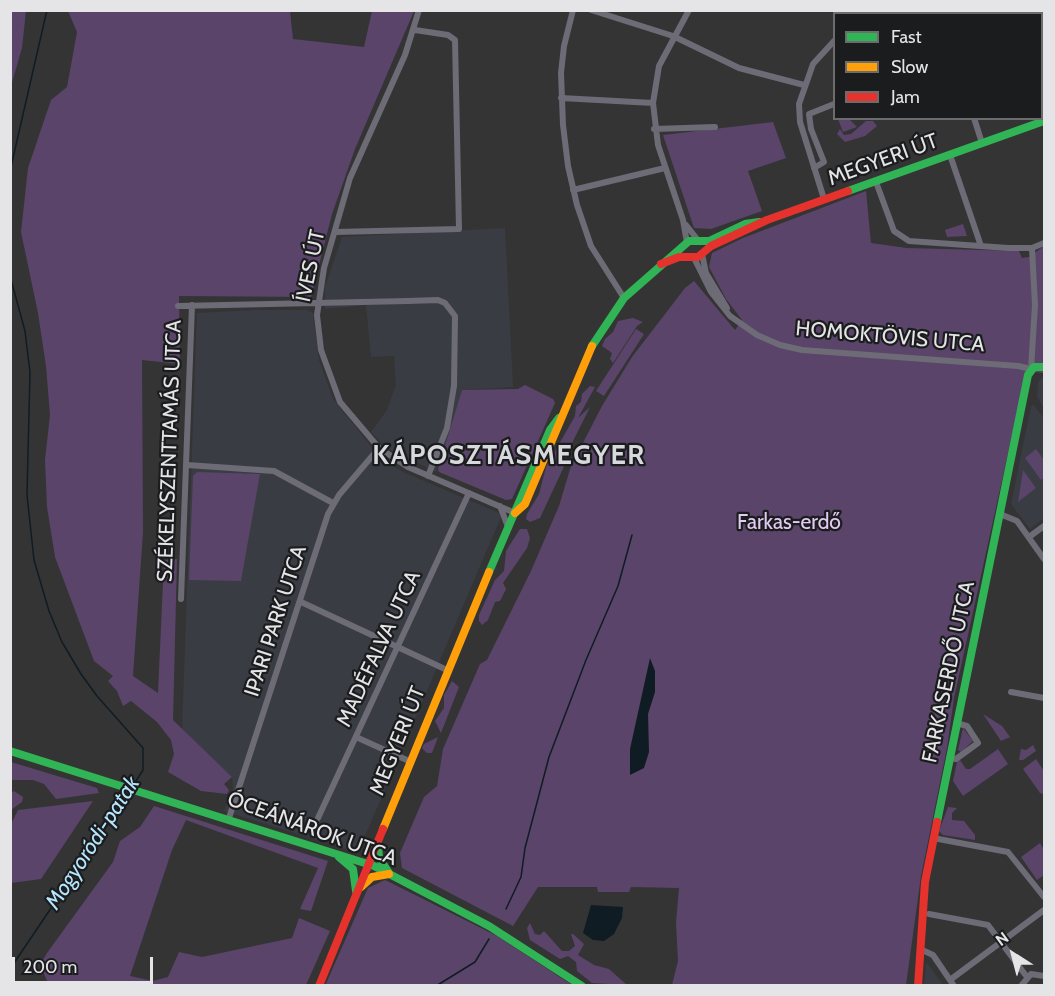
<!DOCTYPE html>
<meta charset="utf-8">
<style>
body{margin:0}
#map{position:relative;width:1055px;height:996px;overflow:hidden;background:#343435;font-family:Cabin,sans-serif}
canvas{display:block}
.frame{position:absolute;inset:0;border:12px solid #e5e5e7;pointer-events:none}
.legend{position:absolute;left:833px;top:12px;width:210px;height:108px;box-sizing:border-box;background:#1b1c1d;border:2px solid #6c6c6e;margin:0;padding:8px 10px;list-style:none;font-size:18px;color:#e5e5e7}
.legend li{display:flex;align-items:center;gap:12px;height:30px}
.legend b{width:30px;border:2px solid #6c6c6e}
.north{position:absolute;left:983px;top:924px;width:60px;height:60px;-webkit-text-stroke:4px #1b1c1d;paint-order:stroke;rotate:324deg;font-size:16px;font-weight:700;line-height:24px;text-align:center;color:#e5e5e7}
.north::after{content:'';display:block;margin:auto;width:21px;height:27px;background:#e5e5e7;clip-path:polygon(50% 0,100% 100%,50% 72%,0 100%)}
.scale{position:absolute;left:12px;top:957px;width:141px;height:27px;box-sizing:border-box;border:3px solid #e5e5e7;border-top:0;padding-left:8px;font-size:18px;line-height:21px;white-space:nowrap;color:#e5e5e7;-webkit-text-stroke:4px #1b1c1d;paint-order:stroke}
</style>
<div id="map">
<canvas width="1055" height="996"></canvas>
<div class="frame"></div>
<ul class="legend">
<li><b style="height:8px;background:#30b455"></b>Fast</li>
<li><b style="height:8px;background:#ff9f0a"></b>Slow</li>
<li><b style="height:8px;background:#e5322d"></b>Jam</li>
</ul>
<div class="north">N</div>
<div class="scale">200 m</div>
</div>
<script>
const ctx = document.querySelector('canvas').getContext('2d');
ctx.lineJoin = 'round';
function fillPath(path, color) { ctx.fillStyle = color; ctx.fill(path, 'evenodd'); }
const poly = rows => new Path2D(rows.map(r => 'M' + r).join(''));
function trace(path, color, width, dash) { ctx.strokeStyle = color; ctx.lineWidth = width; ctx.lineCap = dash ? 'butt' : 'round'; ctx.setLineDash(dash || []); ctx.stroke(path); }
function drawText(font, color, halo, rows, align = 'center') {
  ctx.font = font + ' Cabin,sans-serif'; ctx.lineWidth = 4.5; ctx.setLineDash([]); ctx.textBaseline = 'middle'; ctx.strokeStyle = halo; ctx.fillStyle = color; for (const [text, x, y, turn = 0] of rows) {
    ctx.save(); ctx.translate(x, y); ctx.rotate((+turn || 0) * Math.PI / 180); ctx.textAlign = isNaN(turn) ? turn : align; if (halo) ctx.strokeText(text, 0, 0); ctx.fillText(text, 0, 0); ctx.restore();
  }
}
const built = poly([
 [505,228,513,387,462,390,455,421,436,472,387,448,371,432,387,410,396,385,394,356,371,357,366,305,325,309,325,287,342,237],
 [255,310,307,310,313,313,319,360,333,399,370,445,382,459,403,472,499,513,501,517,368,829,356,852,224,811,233,788,232,777,182,731,197,313],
 [1042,378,1044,378,1044,408,1037,397,1038,382],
 [1034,405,1044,419,1044,518,1030,529,1011,504,1031,406],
 [926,963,928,964,943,985,924,985]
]);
const green = poly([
 [11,10,26,11,22,48,11,86],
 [898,10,976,10,977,13,897,13],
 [68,11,290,11,293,39,364,47,372,11,414,11,355,149,332,214,311,297,179,296,180,364,142,360,143,532,133,676,158,693,164,560,177,559,173,720,232,777,224,784,229,790,227,794,201,791,168,772,174,754,171,740,157,722,131,701,123,706,117,691,108,681,113,676,94,661,55,557,47,507,45,460,50,415,46,366,38,313,21,232,28,168,51,100,67,87,77,32],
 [838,119,849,119,857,127,843,132],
 [866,121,873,121,877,126,865,136,845,142,837,134,840,129,844,135,851,134],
 [773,122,786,158,748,171,762,211,711,229,694,228,663,135],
 [866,191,871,243,907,248,1019,251,1022,258,1029,257,1044,246,1044,373,1026,371,954,698,947,748,921,876,906,985,672,985,678,961,676,923,679,888,631,887,629,892,598,892,597,887,538,887,513,926,402,868,400,853,424,797,437,786,443,749,480,664,487,660,531,571,559,506,571,466,602,406,632,357,685,288,694,281,735,330,742,320,726,299,709,267,712,253,743,238],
 [963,224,967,236,947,237,945,230],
 [633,318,643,322,637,326,613,363,610,359,612,353,602,346,605,339,613,332,618,321],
 [636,329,644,334,604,396,596,391],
 [525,385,553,399,555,403,512,499,506,500,439,472,438,469,462,390,518,389],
 [590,386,595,387,578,418,590,407,567,453,567,460,540,518,530,522,526,519,527,514,539,494,546,467,575,416,576,406,581,402,582,394],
 [1036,449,1044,460,1044,477,1041,480,1025,458],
 [1023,470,1036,488,1018,502],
 [197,472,260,474,241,581,189,580,193,476],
 [520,529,527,529,530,538,527,548,503,583,506,589,500,601,495,602,488,620,482,625,479,621,479,615,495,580,504,571,506,551],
 [452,681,459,687,441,733,435,721,444,708,444,695],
 [983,714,1002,726,1010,737,1001,741],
 [963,728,973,741,961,752,958,750],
 [438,737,432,753,427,753,422,748,424,744],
 [1033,745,1036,751,1023,760,1019,760,1021,749,1026,750],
 [998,749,1008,764,963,796,953,781,957,762,960,760,966,769,970,769],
 [1036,759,1044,771,1044,794,1040,793,1023,769],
 [11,762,97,788,99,793,56,799,44,784,33,780,11,780],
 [14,791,23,797,22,802,11,810,11,793],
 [93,801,41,879,11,883,11,824,18,810],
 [154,806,328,861,311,911,300,909,318,868,186,820,172,850,130,976,153,981,168,977,179,952,202,957,292,938,299,918,330,931,306,985,49,985,40,965,47,953,113,862,120,841,140,827],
 [948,807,957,808,952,813,952,820,964,821,975,835,975,840,943,835,939,831],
 [1040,843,1044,850,1044,875,1037,880,1021,857],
 [385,880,497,936,572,985,325,986,368,888],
 [530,923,535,934,540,935,544,931,562,951,569,951,575,946,571,934,573,934,584,944,578,955,594,965,609,969,627,985,592,983,577,971,576,962,568,956,560,959,530,940,527,928]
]);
const water = poly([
 [650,658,655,671,655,692,648,714,649,752,644,768,630,775,630,749],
 [591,905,623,907,622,918,614,934,604,941,593,940,583,933]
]);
const stream = poly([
 [10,171,47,10],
 [10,276,25,331,30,372,27,495,34,560,49,611,62,642,81,674,97,696,143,748,143,770,134,784],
 [506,909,521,877,525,848,549,757,586,660,618,586,632,535],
 [10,969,130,791],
 [436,986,475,962,489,939]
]);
const street = poly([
 [419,10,405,55,350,178,324,268,317,315,321,350,340,402,379,448,408,467,515,513],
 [573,10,564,46,561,73,563,125,568,166,577,205,591,246,624,298],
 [591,10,673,36,739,68,804,85],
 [867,14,867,10],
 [561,98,653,103],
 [974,118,982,143],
 [654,129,715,127],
 [950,155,981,246],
 [814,168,824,162,811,129,809,114,834,104],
 [876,182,894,231,909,241,1008,248,1032,248,1044,243],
 [573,190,665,168],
 [824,199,800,122,799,104,813,64,834,41],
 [686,225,697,239],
 [335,232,459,229,455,40,448,35,415,30],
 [687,243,683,220,658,145,653,103,659,66,689,10],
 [702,254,706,273,727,308],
 [694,258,711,292,730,316,757,335,780,345,802,350,1018,366,1031,369,1035,305,1032,248],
 [178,306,408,301,438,300,445,303,455,316,454,386,447,428,428,476],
 [187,465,274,471,333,503],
 [500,506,508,527],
 [1000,514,1017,521,1044,559],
 [1029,537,1044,526],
 [181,599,192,305],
 [301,602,447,670],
 [1011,692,1044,698],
 [356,737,409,761],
 [949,758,956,759,978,743,967,726,956,723],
 [229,818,328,514,339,495,379,448],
 [318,818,469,493],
 [933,838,1008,852,1044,897],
 [929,914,988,925,1027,977],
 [920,949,933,955,954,986],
 [950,980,1044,910],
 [1021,986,1031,974,1044,976]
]);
const fast = poly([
 [1020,10,1021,14],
 [1042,67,1044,74],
 [848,191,1044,121],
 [592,346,624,298,689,241,709,241,745,224,759,222],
 [489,572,550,430,559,418],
 [10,751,374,866,489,926,582,986],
 [937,822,1028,375,1034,367,1044,367],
 [378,844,379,858,389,873],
 [339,857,353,869,356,891]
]);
const slow = poly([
 [515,513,525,504,592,346],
 [383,829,489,572],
 [361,887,372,877,389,874]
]);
const jam = poly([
 [661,264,679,257,698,257,711,246,767,220,848,191],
 [319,986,383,829],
 [918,986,925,882,937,822]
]);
const tram = poly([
 [1042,23,1044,31]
]);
const streetNames = [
 ["MEGYERI ÚT",883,160,-20],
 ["ÍVES ÚT",311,266,-78],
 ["HOMOKTÖVIS UTCA",890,337,5],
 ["SZÉKELYSZENTTAMÁS UTCA",170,451,-88],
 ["IPARI PARK UTCA",276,621,-72],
 ["MADÉFALVA UTCA",379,649,-65],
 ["FARKASERDŐ UTCA",949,672,-78],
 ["MEGYERI ÚT",398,741,-68],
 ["ÓCEÁNÁROK UTCA",312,829,20]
];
const parkNames = [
 ["Farkas-erdő",789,523]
];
const waterNames = [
 ["Mogyoródi-patak",93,843,-57]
];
const districtNames = [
 ["KÁPOSZTÁSMEGYER",509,456]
];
fillPath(built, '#393c43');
fillPath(green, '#5a446a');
fillPath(water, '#101c23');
trace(stream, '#101c23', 1.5);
trace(street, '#6d6b76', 6);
trace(fast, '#30b455', 8);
trace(slow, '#ff9f0a', 8);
trace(jam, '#e5322d', 8);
trace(tram, '#6a696e', 1.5);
drawText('21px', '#e5e5e7', '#1b1c1d', streetNames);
drawText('21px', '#e2cbf3', '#1b1c1d', parkNames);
drawText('italic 22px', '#b6e5fe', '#1b1c1d', waterNames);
ctx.letterSpacing = '1.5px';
drawText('bold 27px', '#d8d9dd', '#1b1c1d', districtNames);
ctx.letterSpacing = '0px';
</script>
